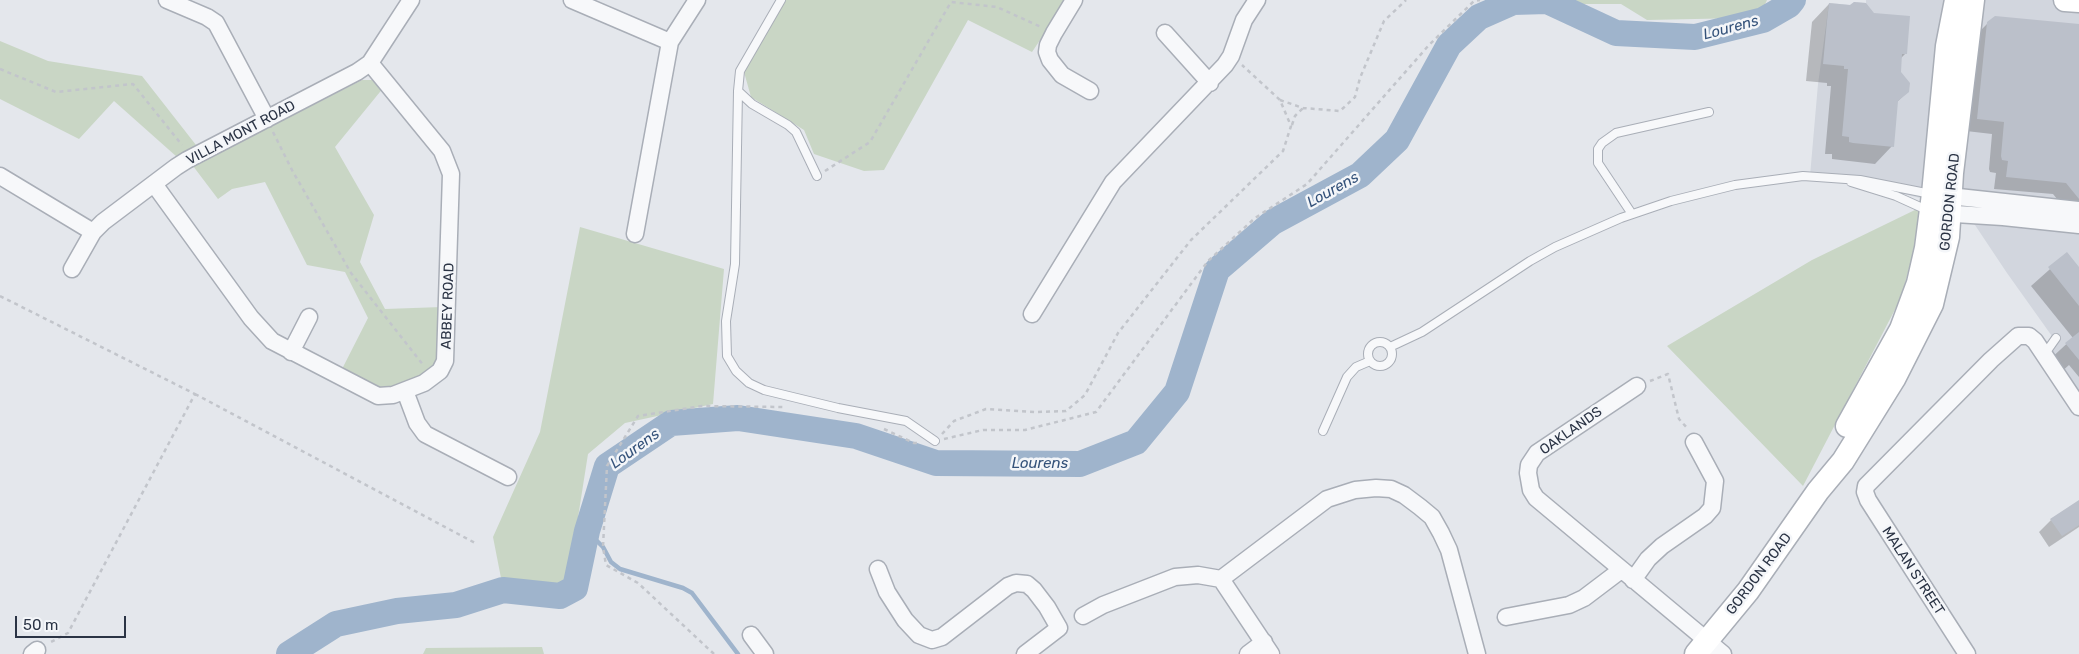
<!DOCTYPE html>
<style>
body{margin:0}
#map{position:relative;width:2079px;height:654px;overflow:hidden;background:#e4e7ec;font-family:Rubik,sans-serif}
canvas{display:block}
.scale{position:absolute;left:15px;top:616px;width:111px;height:22px;box-sizing:border-box;border:2px solid #2b3445;border-top:0;padding-left:6px;font-size:15px;line-height:18px;white-space:nowrap;color:#2b3445;-webkit-text-stroke:4px #f4f6f9;paint-order:stroke}
</style>
<div id="map">
<canvas width="2079" height="654"></canvas>
<div class="scale">50 m</div>
</div>
<script>
const ctx = document.querySelector('canvas').getContext('2d');
ctx.lineJoin = 'round';
function fillPath(path, color) { ctx.fillStyle = color; ctx.fill(path, 'evenodd'); }
const poly = rows => new Path2D(rows.map(r => 'M' + r).join(''));
function trace(path, color, width, dash) { ctx.strokeStyle = color; ctx.lineWidth = width; ctx.lineCap = dash ? 'butt' : 'round'; ctx.setLineDash(dash || []); ctx.stroke(path); }
function drawText(font, color, halo, rows, align = 'center') {
  ctx.font = font + ' Rubik,sans-serif'; ctx.lineWidth = 5; ctx.setLineDash([]); ctx.textBaseline = 'middle'; ctx.strokeStyle = halo; ctx.fillStyle = color; for (const [text, x, y, turn = 0] of rows) {
    ctx.save(); ctx.translate(x, y); ctx.rotate((+turn || 0) * Math.PI / 180); ctx.textAlign = isNaN(turn) ? turn : align; if (halo) ctx.strokeText(text, 0, 0); ctx.fillText(text, 0, 0); ctx.restore();
  }
}
const built = poly([
 [1866,0,2079,0,2079,409,2043,355,2054,339,2007,273,1975,225,1940,203,1848,180,1810,176,1818,84,1829,3,1850,5,1854,2,1866,3]
]);
const green = poly([
 [786,0,1067,0,1032,52,968,20,884,170,864,171,814,154,804,130,751,97,744,72],
 [1564,0,1767,0,1762,11,1743,18,1647,20,1621,4,1580,4],
 [0,41,48,61,142,76,196,145,177,157,114,101,79,139,0,99],
 [362,80,372,80,384,87,335,147,374,215,360,262,385,309,442,307,440,359,433,372,384,391,341,371,368,318,345,272,307,265,265,182,232,189,218,199,193,166],
 [1919,208,1915,246,1901,298,1803,486,1667,346,1812,260],
 [580,227,724,269,713,404,625,423,588,454,570,568,564,585,530,586,501,578,493,537,540,432],
 [542,647,544,654,423,654,426,648]
]);
const shadow = poly([
 [1829,4,1906,53,1901,58,1899,73,1908,91,1896,103,1892,146,1875,164,1832,159,1832,154,1825,154,1831,86,1827,86,1827,83,1806,81,1812,22],
 [1988,23,2079,25,2079,207,2062,205,2053,194,1994,189,1996,173,1990,172,1989,169,1992,134,1966,131,1975,36],
 [2067,254,2079,269,2079,377,2069,365,2059,374,2048,361,2073,338,2031,286],
 [2079,501,2079,527,2049,547,2039,532,2051,520]
]);
const stream = poly([
 [587,531,603,547,611,562,620,569,683,588,692,593,738,654]
]);
const river = poly([
 [289,654,336,624,397,611,456,605,503,590,560,596,575,588,587,531,607,466,671,423,738,418,856,436,936,463,1080,464,1136,442,1177,392,1217,270,1273,222,1360,175,1397,140,1449,45,1479,17,1513,2,1547,1,1616,33,1695,37,1763,20,1789,5,1793,0]
]);
const building = poly([
 [1854,2,1866,3,1874,13,1910,16,1907,54,1902,54,1901,72,1910,83,1909,92,1898,101,1894,147,1853,143,1849,142,1849,137,1842,136,1848,69,1844,69,1844,66,1823,64,1827,21,1829,3,1850,5],
 [1995,16,2079,24,2079,199,2066,183,2006,177,2008,161,2002,160,2001,156,2004,122,1977,119,1987,22],
 [2067,252,2079,267,2079,306,2048,267],
 [2079,332,2079,360,2065,343],
 [2079,500,2079,525,2062,536,2050,519]
]);
const path = poly([
 [0,69,56,92,133,84,182,145],
 [1280,100,1303,108,1340,111,1355,97,1360,78,1384,21,1406,0],
 [1292,125,1295,116,1303,108],
 [273,132,292,170,351,273,424,366],
 [825,171,870,142,951,2,997,7,1041,27],
 [0,296,195,394,68,633,49,643],
 [1650,381,1668,374,1679,419,1688,429],
 [195,394,477,544],
 [884,429,914,443,918,443],
 [942,434,954,421,986,409,1035,412,1066,411,1085,395,1118,333,1191,240,1283,151,1291,126,1280,100,1242,65],
 [944,439,983,430,1025,430,1096,412,1208,261,1255,218,1307,184,1429,45,1474,1,1480,0],
 [714,654,638,583,606,565,603,547,607,466,638,416,702,406,783,407]
]);
const lane = poly([
 [781,0,740,71,738,91,752,104,788,125,796,132,817,176],
 [738,91,735,264,726,321,727,356,736,371,749,383,764,390,838,408,906,421,935,441],
 [1851,182,1896,196,1929,211],
 [1632,214,1598,163,1598,149,1602,143,1616,133,1709,112],
 '1368 354a12 12 0 1 1 24 0a12 12 0 1 1-24 0Z',
 [1390,347,1422,332,1530,261,1555,247,1621,218,1671,201,1735,185,1803,176,1860,180,1931,194],
 [2044,355,2056,338],
 [1323,431,1347,377,1356,367,1370,361]
]);
const street = poly([
 [167,0,207,17,216,23,267,119],
 [572,0,670,42],
 [1074,0,1054,33,1048,45,1047,52,1050,60,1062,75,1090,91],
 [1165,33,1210,83],
 [0,176,93,232],
 [154,184,251,318,272,341,378,396,393,395,424,383,440,371,445,361,451,174,442,151,370,63],
 [1940,195,2079,210],
 [1939,213,2003,217,2079,225],
 [635,234,670,42,697,0],
 [72,269,93,232,103,222,176,167,187,160,357,72,370,63,411,0],
 [1032,314,1113,182,1225,65,1231,56,1244,20,1257,0],
 [291,352,309,317],
 [1637,386,1537,453,1529,465,1528,473,1531,490,1536,498,1723,654],
 [405,391,417,423,425,434,508,477],
 [878,569,887,592,905,620,919,635,932,640,942,637,1008,586,1016,583,1027,584,1034,590,1047,607,1059,628,1025,654],
 [1221,579,1271,654],
 [1633,580,1648,559,1662,546,1705,516,1712,508,1715,481,1694,442],
 [1083,616,1103,605,1175,577,1198,575,1221,579,1327,499,1355,490,1376,488,1391,489,1404,495,1420,507,1432,517,1441,533,1449,550,1477,654],
 [1506,617,1569,605,1584,598,1621,570],
 [751,635,765,654],
 [32,654,37,650],
 [1248,654,1264,642],
 [1967,654,1868,500,1865,492,1866,486,1991,360,2018,336,2029,336,2035,341,2079,407]
]);
const secondary = poly([
 [2065,0,2079,1],
 [1847,426,1901,329,1918,283,1926,248,1933,194,1947,46,1956,0],
 [1696,654,1748,591,1818,491,1843,461,1894,379,1932,304,1948,237,1952,173,1973,0]
]);
const streetNames = [
 ["VILLA MONT ROAD",241,133,-28],
 ["GORDON ROAD",1950,202,-84],
 ["ABBEY ROAD",448,306,-88],
 ["OAKLANDS",1571,431,-35],
 ["MALAN STREET",1913,571,57],
 ["GORDON ROAD",1759,574,-53]
];
const waterNames = [
 ["Lourens",1731,28,-15],
 ["Lourens",1333,190,-29],
 ["Lourens",635,449,-36],
 ["Lourens",1040,464]
];
fillPath(built, '#d2d6de');
fillPath(green, '#c9d6c5');
fillPath(shadow, '#0003');
trace(stream, '#9fb4cc', 4.5);
trace(river, '#9fb4cc', 26);
fillPath(building, '#bbc0ca');
trace(lane, '#a9aeb7', 10);
trace(street, '#a9aeb7', 19);
trace(secondary, '#a9aeb7', 25);
trace(path, '#c2c5cb', 2.5, [4, 4]);
trace(lane, '#f7f8fa', 8);
trace(street, '#f7f8fa', 16);
trace(secondary, '#fff', 22);
drawText('14px', '#2b3445', '#f4f6f9', streetNames);
drawText('italic 15px', '#34527a', '#f4f6f9', waterNames);
</script>
